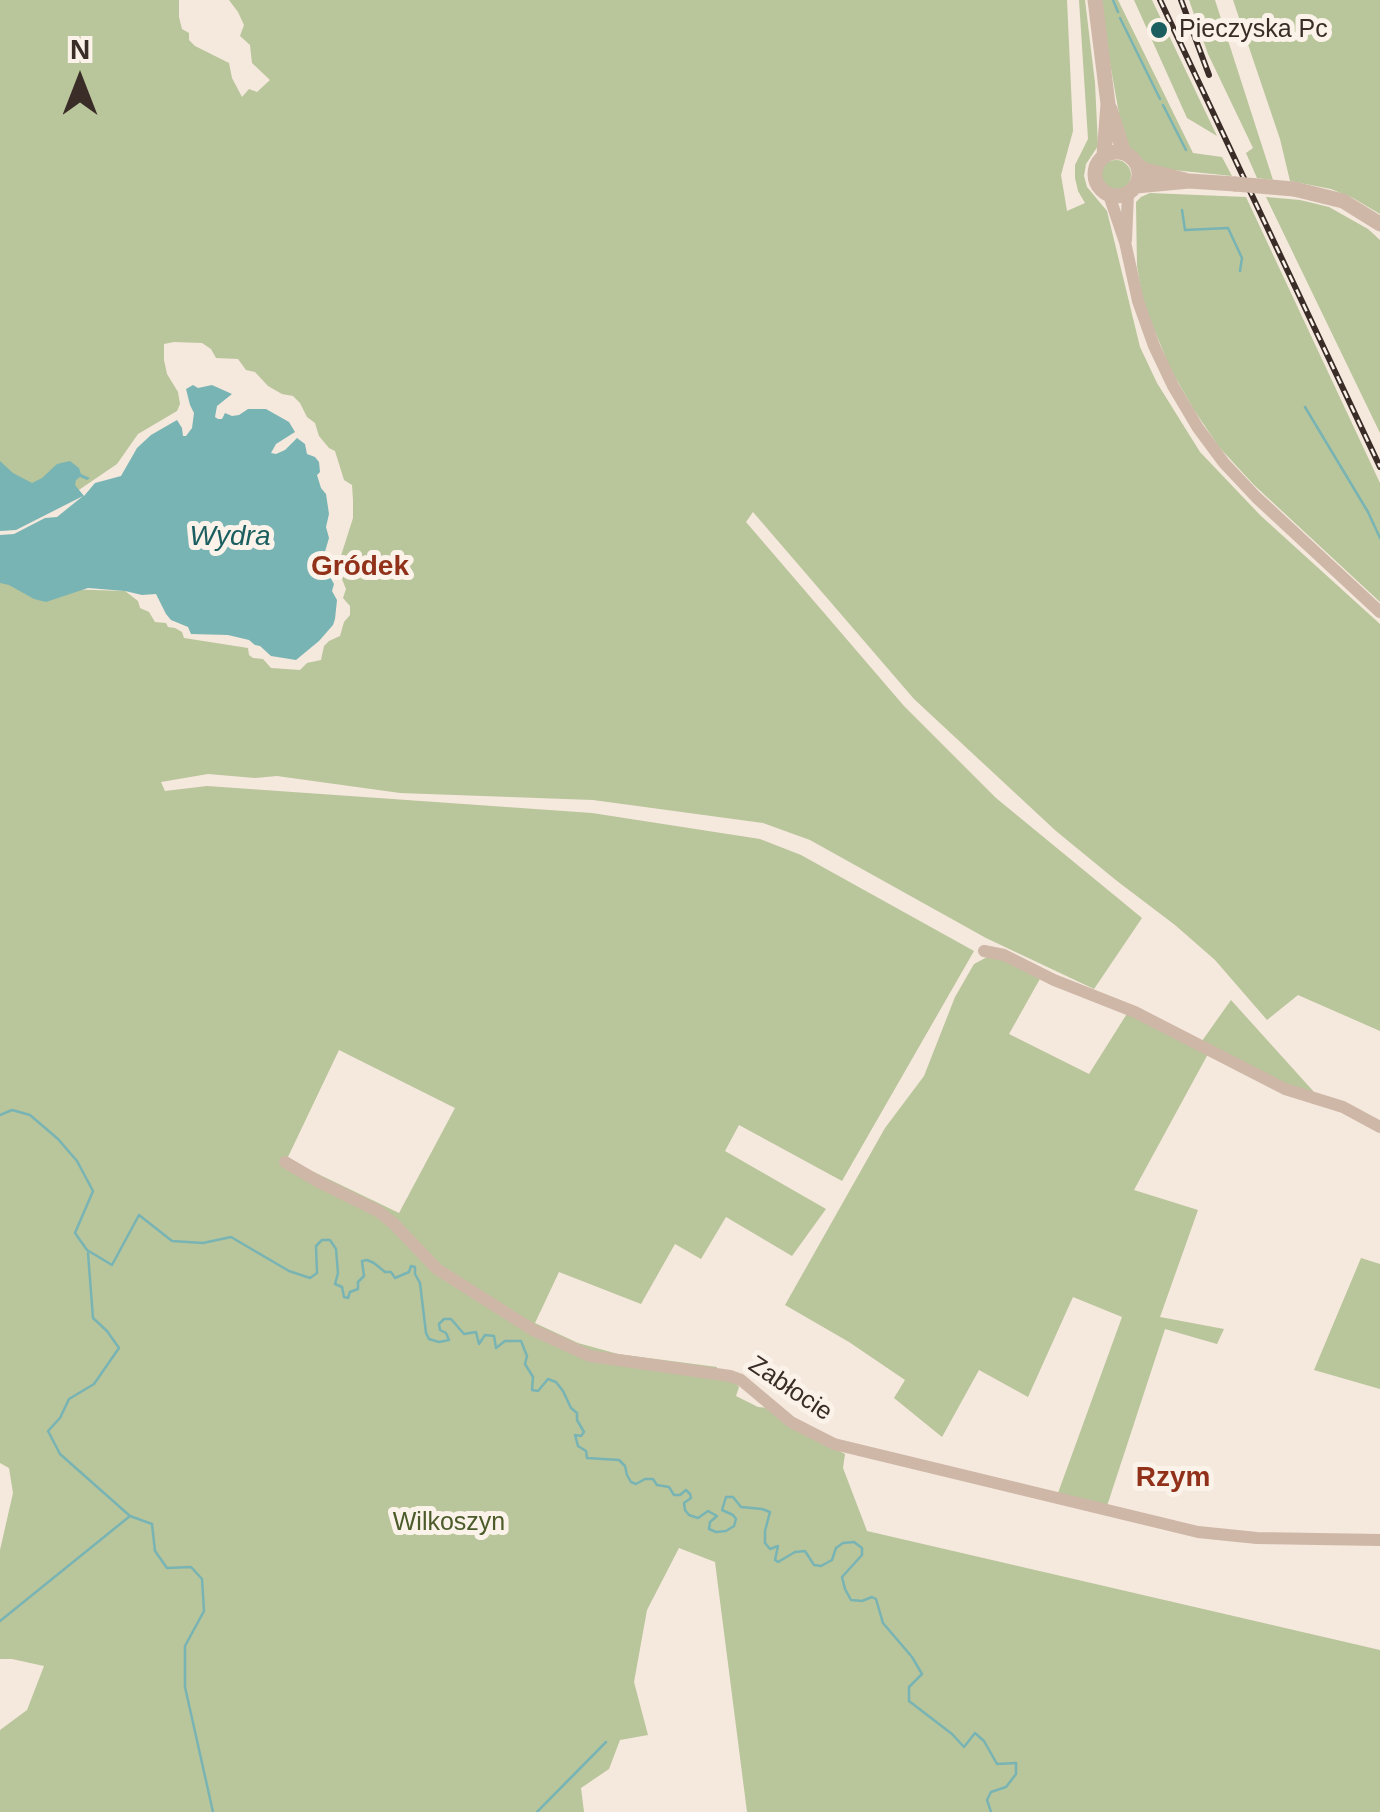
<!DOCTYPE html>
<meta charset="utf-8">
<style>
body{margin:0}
#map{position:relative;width:1380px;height:1812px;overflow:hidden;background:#f5e8dd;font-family:Arial,sans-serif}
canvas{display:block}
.north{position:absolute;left:30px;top:30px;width:100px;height:100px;-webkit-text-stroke:8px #fbf3ea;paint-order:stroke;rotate:0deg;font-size:28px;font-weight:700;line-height:40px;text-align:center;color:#3a2d28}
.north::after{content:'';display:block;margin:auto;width:35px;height:45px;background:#3a2d28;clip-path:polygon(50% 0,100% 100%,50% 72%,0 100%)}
</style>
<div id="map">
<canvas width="1380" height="1812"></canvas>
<div class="north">N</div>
</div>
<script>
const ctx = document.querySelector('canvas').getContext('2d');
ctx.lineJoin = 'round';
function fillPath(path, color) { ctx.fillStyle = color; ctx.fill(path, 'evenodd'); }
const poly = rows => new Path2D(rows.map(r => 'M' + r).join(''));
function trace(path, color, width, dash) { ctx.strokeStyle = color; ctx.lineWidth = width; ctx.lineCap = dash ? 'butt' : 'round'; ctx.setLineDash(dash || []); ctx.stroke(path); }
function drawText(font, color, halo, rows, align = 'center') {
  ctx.font = font + ' Arial,sans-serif'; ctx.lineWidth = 10; ctx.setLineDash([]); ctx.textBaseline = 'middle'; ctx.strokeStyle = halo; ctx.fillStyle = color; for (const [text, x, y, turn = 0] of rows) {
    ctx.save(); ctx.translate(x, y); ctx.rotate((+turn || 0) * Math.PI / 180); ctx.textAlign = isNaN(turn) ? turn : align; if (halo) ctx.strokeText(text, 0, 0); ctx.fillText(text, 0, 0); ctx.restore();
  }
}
const green = poly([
 [0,0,179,0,179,17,182,29,189,33,189,40,195,46,229,63,232,78,242,97,249,89,257,92,270,80,252,63,250,45,240,36,244,25,238,12,229,0,1067,0,1073,131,1061,175,1067,211,1085,203,1078,191,1075,178,1075,165,1088,139,1079,0,1085,0,1095,83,1098,146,1086,164,1084,176,1087,187,1107,211,1140,347,1157,383,1200,452,1261,516,1380,624,1380,1031,1298,995,1267,1020,1215,960,1175,925,1117,881,1056,831,914,699,753,512,746,522,904,706,996,798,1142,918,1094,989,986,938,810,840,763,823,593,800,400,793,277,776,255,778,208,774,161,782,165,791,207,786,592,813,760,839,801,855,974,951,842,1181,739,1125,725,1151,826,1209,792,1256,726,1217,701,1259,675,1244,641,1304,559,1272,535,1323,578,1343,618,1354,717,1367,715,1376,736,1383,739,1387,736,1396,758,1407,769,1408,793,1427,845,1454,843,1468,867,1531,1380,1650,1380,1812,747,1812,715,1562,679,1548,647,1610,634,1682,648,1735,620,1740,609,1769,581,1788,584,1812,0,1812,0,1730,27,1710,44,1666,12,1659,0,1659,0,1550,13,1493,9,1468,0,1463,0,559,63,589,125,591,138,601,140,608,149,612,155,622,166,623,168,627,175,628,182,632,184,638,248,648,249,655,253,658,263,659,271,668,300,670,307,663,321,660,324,646,329,641,340,636,344,622,350,615,350,606,343,598,346,589,342,579,344,566,339,562,353,518,353,500,352,485,344,480,335,451,329,448,319,436,315,423,307,417,300,403,293,396,282,394,268,386,255,372,246,370,238,359,216,358,211,349,202,343,174,342,164,344,164,360,167,374,178,392,180,404,177,411,138,434,117,464,67,498,0,528],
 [339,1050,455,1108,399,1213,287,1159],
 [1102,0,1118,0,1193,153,1222,157,1232,176,1154,168,1146,165,1124,142,1107,46],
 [1134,0,1152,0,1217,136,1187,118],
 [1189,0,1215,0,1273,180,1257,178,1246,153,1253,148,1208,54],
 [1233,0,1380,0,1380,214,1353,198,1331,189,1290,181,1280,139],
 '1101 175a15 15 0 1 1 30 0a15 15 0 1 1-30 0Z',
 [1150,193,1246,197,1380,483,1380,602,1254,485,1219,447,1194,410,1171,370,1151,322,1142,295,1137,266,1136,202,1141,197],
 [1266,197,1300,200,1329,207,1368,229,1380,240,1380,433],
 [991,955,1041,977,1009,1034,1089,1074,1128,1012,1208,1054,1134,1190,1198,1210,1160,1317,1224,1329,1217,1344,1165,1329,1107,1506,1058,1493,1122,1317,1073,1297,1028,1397,979,1370,942,1437,894,1398,905,1380,849,1342,785,1305,885,1128,924,1076,955,997,974,964],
 [1231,1000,1314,1092,1297,1090,1202,1041],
 [1361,1258,1380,1264,1380,1389,1314,1370]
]);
const water = poly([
 [193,385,198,388,212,385,232,394,217,406,215,417,218,419,222,419,225,413,232,416,239,415,248,409,266,409,289,422,295,432,276,444,271,453,276,454,285,450,297,438,305,444,307,454,315,457,319,462,320,472,317,475,321,488,326,494,329,514,326,527,329,538,324,555,329,575,334,584,332,591,337,600,335,619,333,625,319,641,296,660,271,656,260,646,255,645,249,640,228,635,191,634,188,627,171,620,166,614,156,594,142,595,125,591,88,588,46,602,34,599,9,585,0,583,0,535,14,534,45,518,57,517,83,496,16,530,0,531,0,461,13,473,32,483,42,478,57,464,70,461,79,468,81,474,90,478,87,480,80,477,76,480,75,485,84,496,95,483,121,476,137,448,151,435,177,420,182,428,183,436,186,436,192,428,194,413,190,405,186,389]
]);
const stream = poly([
 [1113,0,1118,12],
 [1120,18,1160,99],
 [1163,105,1186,150],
 [1182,210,1185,230,1228,228,1242,258,1240,271],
 [1305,407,1368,512,1380,538],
 [0,1115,12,1110,30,1115,58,1139,77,1161,93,1191,75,1233,87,1250,112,1265,139,1215,172,1241,203,1243,231,1237,289,1271,310,1278,317,1273,316,1246,322,1240,330,1240,336,1249,338,1273,335,1284,342,1287,344,1297,348,1298,350,1292,358,1289,358,1282,364,1276,362,1261,367,1260,374,1263,385,1272,391,1272,395,1278,409,1272,411,1266,415,1267,415,1274,420,1283,426,1333,429,1339,439,1342,449,1340,446,1333,440,1330,439,1324,444,1319,451,1319,464,1334,476,1332,479,1344,485,1335,494,1336,496,1348,505,1341,521,1341,527,1356,525,1364,533,1377,532,1390,538,1391,548,1379,556,1382,563,1391,571,1408,577,1413,577,1420,584,1432,581,1436,575,1435,578,1446,586,1451,587,1458,619,1460,625,1466,627,1475,631,1482,636,1484,645,1479,653,1479,657,1485,669,1487,674,1495,680,1495,686,1490,690,1494,691,1498,684,1503,685,1510,689,1515,698,1518,708,1511,717,1516,710,1522,709,1529,716,1532,726,1531,734,1526,736,1519,733,1515,722,1510,726,1497,733,1497,741,1507,762,1509,770,1512,765,1531,765,1543,770,1549,778,1546,775,1560,778,1562,795,1552,805,1551,814,1565,821,1566,832,1560,836,1548,843,1543,854,1542,862,1548,862,1555,842,1577,845,1589,851,1600,862,1601,872,1597,876,1599,883,1623,912,1657,922,1674,909,1687,909,1701,952,1734,964,1747,975,1733,984,1741,997,1764,1016,1763,1016,1774,1006,1787,991,1792,987,1800,991,1812],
 [88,1253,93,1318,107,1331,119,1348,94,1384,69,1399,60,1418,48,1431,60,1454,130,1516,152,1524,155,1551,167,1568,191,1567,202,1579,204,1611,185,1646,185,1687,213,1812],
 [0,1621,130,1516],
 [537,1812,606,1742]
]);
const minor = poly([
 [1109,195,1125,242,1138,301,1154,346,1173,386,1198,428,1224,463,1256,497,1380,612],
 [1126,240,1128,193],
 [984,951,1004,955,1054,980,1135,1012,1285,1089,1343,1107,1380,1127],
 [285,1162,319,1182,378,1211,394,1224,437,1269,533,1330,590,1356,730,1376,741,1380,791,1422,834,1444,1198,1532,1257,1538,1380,1540]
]);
const tertiary = poly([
 [1095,0,1108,104,1104,155],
 [1110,109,1124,153],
 '1095 174a22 22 0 1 1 44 0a22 22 0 1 1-44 0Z',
 [1138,166,1145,170,1185,180],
 [1136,186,1189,181,1235,184],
 [1294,189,1343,201,1380,224]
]);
const rail = poly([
 [1160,0,1380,467],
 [1181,0,1209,75]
]);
const tertiaryBridge = poly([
 [1235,184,1294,189]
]);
const markers = [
 [1159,30,10,"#1a5e60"]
];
const poiNames = [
 ["Pieczyska Pc",1179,30]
];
const streetNames = [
 ["Zabłocie",790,1389,34]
];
const parkNames = [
 ["Wilkoszyn",449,1523]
];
const waterNames = [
 ["Wydra",230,537]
];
const neighbourhoodNames = [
 ["Gródek",360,567],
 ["Rzym",1173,1478]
];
fillPath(green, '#b9c59b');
fillPath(water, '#79b4b4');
trace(stream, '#79b4b4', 2.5);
trace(minor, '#ceb7a7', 12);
trace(tertiary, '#ceb7a7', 15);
trace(rail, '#3a2d28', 6);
trace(rail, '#fbf3ea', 2.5, [8]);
trace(tertiaryBridge, '#ceb7a7', 15);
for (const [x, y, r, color] of markers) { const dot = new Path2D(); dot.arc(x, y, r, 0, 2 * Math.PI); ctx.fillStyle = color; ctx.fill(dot); trace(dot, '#fbf3ea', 4); }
drawText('25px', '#3a2d28', '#fbf3ea', poiNames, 'left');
drawText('25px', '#3a2d28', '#fbf3ea', streetNames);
drawText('25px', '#4b5b2a', '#fbf3ea', parkNames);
drawText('italic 28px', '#1a5e60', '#fbf3ea', waterNames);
drawText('bold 28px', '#91311a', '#fbf3ea', neighbourhoodNames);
</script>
